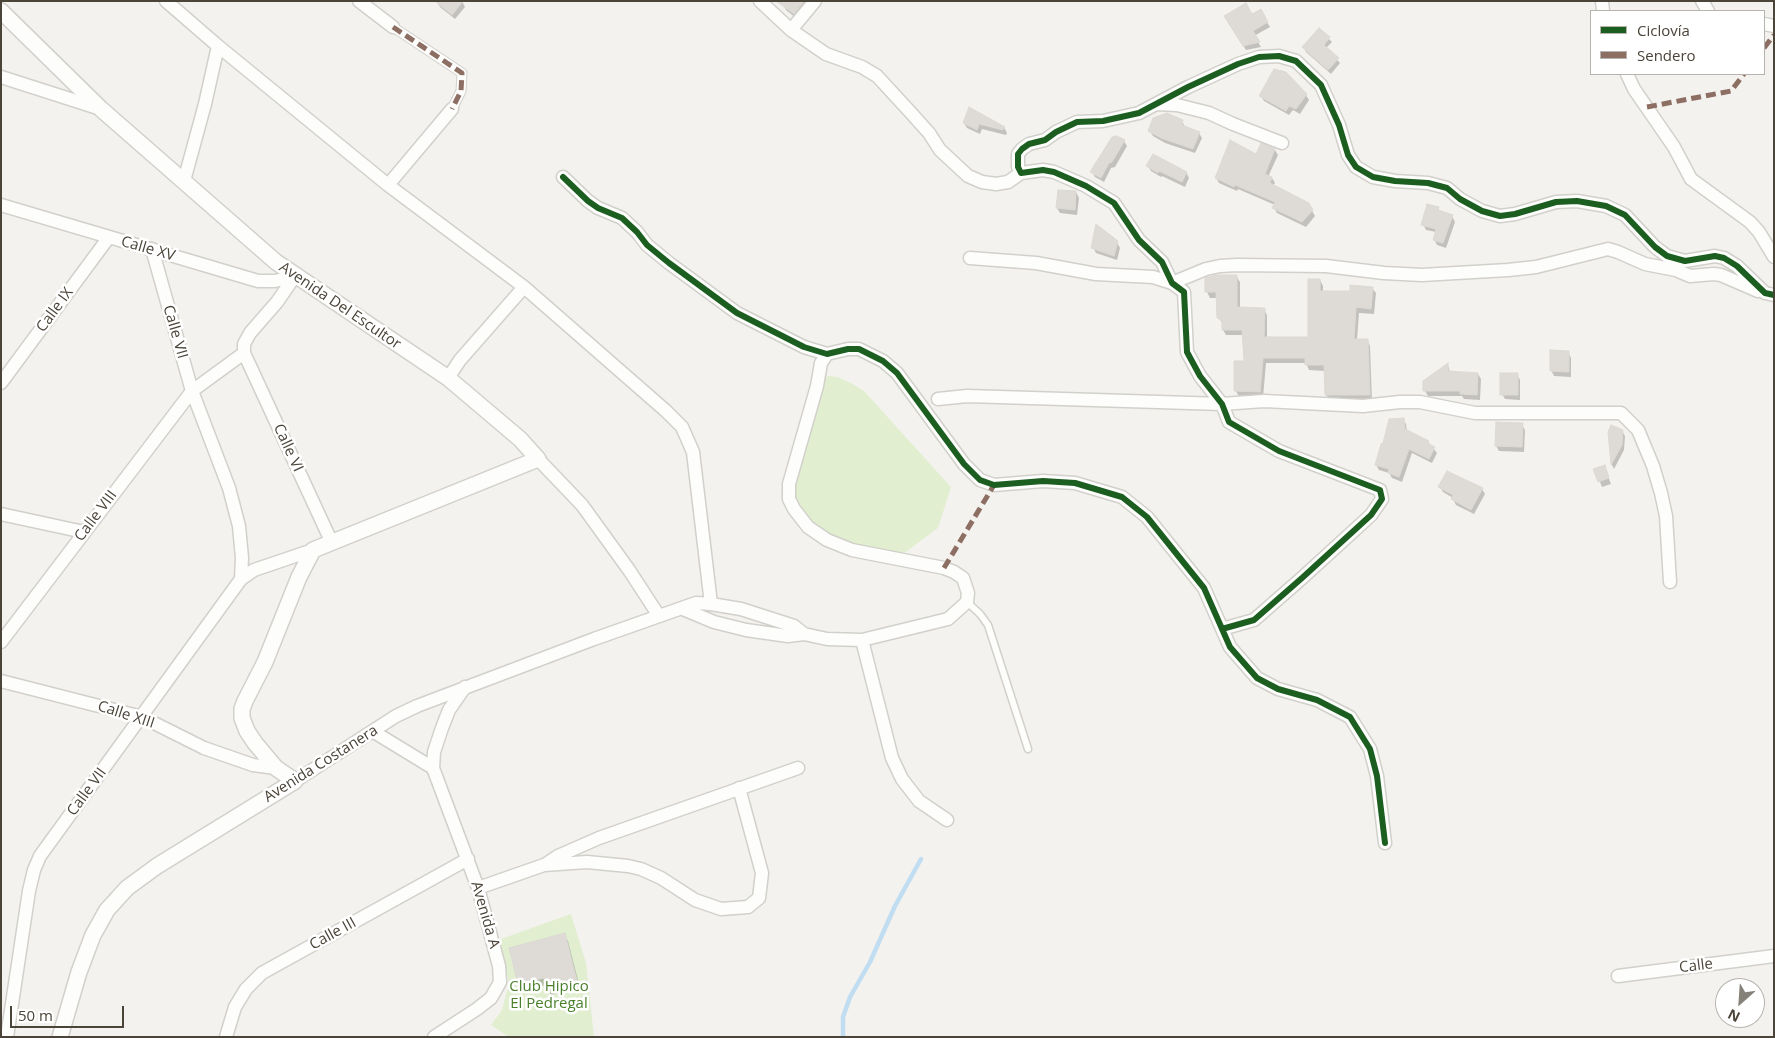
<!DOCTYPE html>
<meta charset="utf-8">
<style>
body{margin:0}
#map{position:relative;width:1775px;height:1038px;overflow:hidden;background:#f4f2ee;font-family:"Open Sans",sans-serif}
canvas{display:block}
.frame{position:absolute;inset:0;border:2px solid #4b4439;pointer-events:none}
.legend{position:absolute;left:1590px;top:10px;width:175px;height:65px;box-sizing:border-box;background:#fff;border:1px solid #b7b4b0;margin:0;padding:6px 9px;list-style:none;font-size:15px;color:#4b4439}
.legend li{display:flex;align-items:center;gap:10px;height:25px}
.legend b{width:25px;border:1px solid #b7b4b0}
.north{position:absolute;left:1715px;top:978px;width:50px;height:50px;box-sizing:border-box;background:#fff;border:1px solid #b7b4b0;border-radius:50%;rotate:206deg;font-size:14px;font-weight:700;line-height:20px;text-align:center;color:#4b4439}
.north::after{content:'';display:block;margin:auto;width:18px;height:22px;background:#868178;clip-path:polygon(50% 0,100% 100%,50% 72%,0 100%)}
.scale{position:absolute;left:10px;top:1006px;width:114px;height:22px;box-sizing:border-box;border:2px solid #4b4439;border-top:0;padding-left:6px;font-size:15px;line-height:18px;white-space:nowrap;color:#4b4439;-webkit-text-stroke:4px #fff;paint-order:stroke}
</style>
<div id="map">
<canvas width="1775" height="1038"></canvas>
<div class="frame"></div>
<ul class="legend">
<li><b style="height:6px;background:#1b5e20"></b>Ciclovía</li>
<li><b style="height:6px;background:#8d6e63"></b>Sendero</li>
</ul>
<div class="north">N</div>
<div class="scale">50 m</div>
</div>
<script>
const ctx = document.querySelector('canvas').getContext('2d');
ctx.lineJoin = 'round';
function fillPath(path, color) { ctx.fillStyle = color; ctx.fill(path, 'evenodd'); }
const poly = rows => new Path2D(rows.map(r => 'M' + r).join(''));
function trace(path, color, width, dash) { ctx.strokeStyle = color; ctx.lineWidth = width; ctx.lineCap = dash ? 'butt' : 'round'; ctx.setLineDash(dash || []); ctx.stroke(path); }
function drawText(font, color, halo, rows, align = 'center') {
  ctx.font = font + ' "Open Sans",sans-serif'; ctx.lineWidth = 5; ctx.setLineDash([]); ctx.textBaseline = 'middle'; ctx.strokeStyle = halo; ctx.fillStyle = color; for (const [text, x, y, turn = 0] of rows) {
    ctx.save(); ctx.translate(x, y); ctx.rotate((+turn || 0) * Math.PI / 180); ctx.textAlign = isNaN(turn) ? turn : align; if (halo) ctx.strokeText(text, 0, 0); ctx.fillText(text, 0, 0); ctx.restore();
  }
}
const green = poly([
 [830,376,837,377,851,383,864,391,951,487,938,528,896,559,851,551,789,510,812,388,823,378],
 [571,914,586,963,594,1037,509,1037,491,1025,502,1010,509,984,502,951,498,940]
]);
const shadow = poly([
 [437,1,462,1,465,7,455,19,440,7],
 [786,1,810,1,796,18,786,10,784,6],
 [1260,11,1270,27,1254,36,1261,47,1246,50,1226,17,1252,16],
 [1319,29,1332,42,1326,48,1340,63,1331,74,1306,52,1304,48],
 [1306,95,1309,100,1300,114,1293,110,1289,115,1264,101,1261,96],
 [969,109,1004,127,1007,133,1006,135,982,129,980,134,967,128,964,123],
 [1182,121,1185,127,1199,133,1202,138,1195,153,1165,143,1153,136,1150,131],
 [1124,141,1127,146,1115,167,1111,168,1104,182,1095,177,1092,172],
 [1275,150,1278,155,1268,177,1272,178,1275,183,1273,186,1308,204,1315,216,1306,227,1277,213,1274,208,1275,205,1238,189,1237,191,1219,183,1216,178,1257,156],
 [1148,166,1186,172,1189,178,1185,187,1162,176,1161,177,1151,171],
 [1059,191,1076,192,1079,198,1077,215,1060,213,1057,208],
 [1438,208,1441,213,1452,216,1455,222,1446,248,1437,245,1434,239,1436,232,1426,230,1423,224],
 [1117,242,1120,248,1117,260,1096,253,1093,247],
 [1236,276,1240,282,1240,308,1264,309,1267,315,1267,338,1309,338,1320,280,1323,286,1323,293,1351,292,1372,288,1376,293,1374,314,1359,313,1357,340,1367,340,1370,346,1372,401,1330,400,1326,395,1325,371,1309,370,1306,363,1266,363,1263,398,1239,396,1235,390,1245,363,1244,335,1226,335,1223,330,1223,324,1218,317,1218,298,1210,298,1207,292],
 [1568,352,1571,358,1571,377,1554,376,1551,370],
 [1448,365,1450,372,1478,374,1481,379,1480,400,1464,399,1462,396,1428,396,1425,391,1425,382],
 [1517,374,1520,380,1520,400,1505,399,1502,394],
 [1403,419,1406,424,1407,431,1428,442,1437,453,1432,463,1412,453,1402,482,1392,478,1389,473,1379,470,1376,465],
 [1522,425,1525,430,1524,452,1499,451,1496,446],
 [1622,431,1625,436,1624,450,1614,469,1612,465,1610,432],
 [1604,466,1611,484,1602,487,1595,469],
 [1440,487,1482,489,1485,494,1474,514,1456,505,1453,499,1453,498,1443,492],
 [564,935,568,941,580,988,551,995,547,985,523,991,519,984]
]);
const stream = poly([
 [843,1037,843,1017,850,997,870,962,895,906,921,859]
]);
const building = poly([
 [435,1,463,1,452,15,435,1],
 [776,1,804,1,794,14,776,1],
 [1246,3,1252,14,1261,9,1268,22,1253,31,1260,42,1243,46,1224,16,1246,3],
 [1319,28,1330,37,1324,45,1339,58,1328,70,1302,47,1319,28],
 [1274,69,1286,72,1307,94,1296,109,1289,106,1286,111,1259,96,1274,69],
 [969,107,1005,127,1003,130,979,124,977,130,963,123,969,107],
 [1167,113,1183,120,1182,125,1200,132,1193,149,1161,138,1148,131,1153,118,1167,113],
 [1117,136,1125,140,1112,162,1109,163,1101,178,1090,172,1112,137,1117,136],
 [1230,140,1256,154,1261,143,1275,149,1265,174,1272,177,1270,183,1309,203,1313,210,1302,222,1272,208,1275,202,1235,185,1234,187,1215,178,1230,140],
 [1153,154,1187,172,1182,182,1159,171,1158,173,1146,166,1153,154],
 [1058,190,1076,191,1075,210,1056,208,1058,190],
 [1427,204,1439,207,1438,210,1453,215,1443,243,1433,240,1436,229,1421,225,1427,204],
 [1096,224,1118,241,1114,256,1091,248,1096,224],
 [1216,275,1237,275,1237,307,1265,308,1264,337,1308,337,1308,279,1320,279,1320,291,1350,291,1350,285,1373,287,1371,309,1356,307,1354,339,1368,339,1370,395,1325,395,1324,365,1305,365,1305,358,1263,358,1260,392,1234,391,1234,361,1244,361,1242,330,1222,330,1222,320,1217,318,1216,292,1205,292,1205,278,1216,275],
 [1550,350,1569,351,1569,372,1550,371,1550,350],
 [1448,363,1448,371,1478,373,1477,395,1460,394,1460,391,1423,391,1423,381,1448,363],
 [1500,373,1518,373,1518,395,1500,395,1500,373],
 [1404,418,1405,429,1429,441,1427,443,1435,447,1429,459,1409,449,1399,477,1388,473,1389,469,1375,465,1381,444,1383,443,1389,419,1404,418],
 [1496,422,1523,423,1522,447,1495,446,1496,422],
 [1611,425,1623,430,1622,445,1611,465,1608,432,1611,425],
 [1605,465,1609,478,1598,482,1593,469,1605,465],
 [1447,471,1483,488,1471,510,1451,499,1453,495,1438,487,1447,471],
 [565,933,577,981,546,989,544,978,518,984,509,948,565,933]
]);
const service = poly([
 [967,602,980,614,988,625,1028,749]
]);
const pedestrian = poly([
 [393,27,462,73,461,91,452,109]
]);
const minor = poly([
 [166,1,218,46,388,185,524,287,666,411,682,427,693,452,711,604],
 [359,1,393,27],
 [760,1,791,30,826,54,862,67,877,76,912,114,929,133,940,150,968,176,982,182,996,184,1008,182,1021,173],
 [1602,1,1603,11],
 [1702,1,1708,11],
 [1764,24,1774,26],
 [791,30,815,1],
 [1627,74,1634,89,1674,147,1691,179,1750,222,1759,232,1774,257],
 [1,77,101,109],
 [1157,104,1177,105,1209,113,1233,124,1282,143],
 [563,177,588,201,598,208,622,218,637,232,647,245,669,263,737,313,804,347,827,354,848,349,859,349,883,361,897,373,964,464,980,480,994,485,1043,481,1075,483,1122,497,1147,517,1204,588,1230,647,1257,678,1278,689,1317,700,1350,717,1370,749,1377,776,1385,843],
 [184,181,205,104,218,46],
 [388,185,452,109],
 [1,205,258,281,275,281,295,276],
 [152,249,192,391,229,488,239,526,242,558,241,579],
 [970,258,1036,263,1096,274,1153,277,1172,283,1206,269,1220,266,1237,265,1326,266,1384,273,1422,275,1508,270,1536,267,1608,249,1618,252,1645,264,1676,270,1690,276,1714,274,1721,275,1758,291],
 [244,353,332,543],
 [448,378,460,360,524,287],
 [1,383,109,237],
 [938,399,967,396,1222,404,1264,401,1363,406,1400,402,1420,402,1475,413,1621,413,1638,430,1653,466,1661,493,1666,516,1670,582],
 [538,459,582,505,629,570,659,616],
 [1,514,84,532],
 [683,609,714,622,746,630,788,636,804,634,827,639,862,640,948,619,967,602,968,593,963,578,954,572,944,568,852,550,827,540,808,527,794,509,789,499,789,484,817,386,821,363,827,354],
 [1222,629,1254,620,1302,578,1371,515,1382,499,1380,490,1279,451,1229,422,1222,404,1200,376,1187,352,1184,292,1172,283,1162,262,1139,240,1114,203,1086,186,1054,172,1043,170,1021,173,1018,167,1018,154,1022,149,1029,144,1045,140,1056,132,1077,122,1103,121,1139,113,1188,87,1238,64,1259,57,1279,56,1296,61,1321,85,1339,125,1348,155,1356,167,1373,177,1395,181,1428,183,1447,188,1460,199,1482,211,1500,216,1515,214,1556,202,1577,201,1606,206,1625,215,1655,247,1667,256,1685,261,1715,256,1724,258,1737,266,1765,293,1774,295],
 [862,640,892,758,902,779,919,801,947,820],
 [1,642,192,391,244,353,244,344,250,333,277,302,295,276],
 [1,681,142,717,204,748,253,765,276,768],
 [374,732,433,768],
 [295,781,396,716,417,706,594,639,696,603,711,604,741,609,794,626,804,634],
 [546,864,558,856,599,838,798,768],
 [478,888,544,865,587,862,628,866,641,869,661,878,695,900,721,909,748,907,759,898,762,873,739,788],
 [1618,976,1774,956],
 [7,1037,29,891,34,870,40,856,241,579,254,570,313,550],
 [226,1037,235,1007,246,989,262,973,468,859],
 [434,1037,477,1009,491,998,500,982,499,966,478,888,433,768,434,752,442,728,449,710,465,687]
]);
const tertiary = poly([
 [1,11,101,109,276,262,448,378,520,439,538,459,313,550,299,577,265,662,245,701,242,709,242,718,247,731,255,743,276,768,295,781,157,866,127,888,107,910,93,935,79,972,60,1037]
]);
const quiet = poly([
 [393,27,462,73,461,91,452,109],
 [1764,48,1774,35],
 [1647,107,1731,91,1744,74],
 [944,568,994,485]
]);
const cycleway = poly([
 [563,177,588,201,598,208,622,218,637,232,647,245,669,263,737,313,804,347,827,354,848,349,859,349,883,361,897,373,964,464,980,480,994,485,1043,481,1075,483,1122,497,1147,517,1204,588,1230,647,1257,678,1278,689,1317,700,1350,717,1370,749,1377,776,1385,843],
 [1222,629,1254,620,1302,578,1371,515,1382,499,1380,490,1279,451,1229,422,1222,404,1200,376,1187,352,1184,292,1172,283,1162,262,1139,240,1114,203,1086,186,1054,172,1043,170,1021,173,1018,167,1018,154,1022,149,1029,144,1045,140,1056,132,1077,122,1103,121,1139,113,1188,87,1238,64,1259,57,1279,56,1296,61,1321,85,1339,125,1348,155,1356,167,1373,177,1395,181,1428,183,1447,188,1460,199,1482,211,1500,216,1515,214,1556,202,1577,201,1606,206,1625,215,1655,247,1667,256,1685,261,1715,256,1724,258,1737,266,1765,293,1774,295]
]);
const streetNames = [
 ["Calle XV",148,249,16],
 ["Avenida Del Escultor",340,306,34],
 ["Calle IX",55,310,-54],
 ["Calle VII",175,332,74],
 ["Calle VI",288,448,65],
 ["Calle VIII",96,516,-53],
 ["Calle XIII",126,715,18],
 ["Avenida Costanera",321,764,-32],
 ["Calle VII",87,792,-54],
 ["Avenida A",485,915,74],
 ["Calle III",333,934,-29],
 ["Calle",1696,966,-7]
];
const parkNames = [
 ["Club Hipico",549,987],
 ["El Pedregal",549,1004]
];
fillPath(green, '#e1eecf');
fillPath(shadow, '#0003');
trace(stream, '#c0ddf1', 4.5);
fillPath(building, '#dedbd6');
trace(building, '#dcd9d4', 1);
trace(service, '#d2d0cb', 9);
trace(pedestrian, '#d2d0cb', 11);
trace(minor, '#d2d0cb', 15);
trace(tertiary, '#d2d0cb', 18);
trace(service, '#fdfdfc', 6);
trace(pedestrian, '#fdfdfc', 9);
trace(minor, '#fdfdfc', 12);
trace(tertiary, '#fdfdfc', 15);
trace(quiet, '#8d6e63', 5, [10, 5]);
trace(cycleway, '#1b5e20', 6);
drawText('15px', '#4b4439', '#fff', streetNames);
drawText('15px', '#4a7f2a', '#fff', parkNames);
</script>
